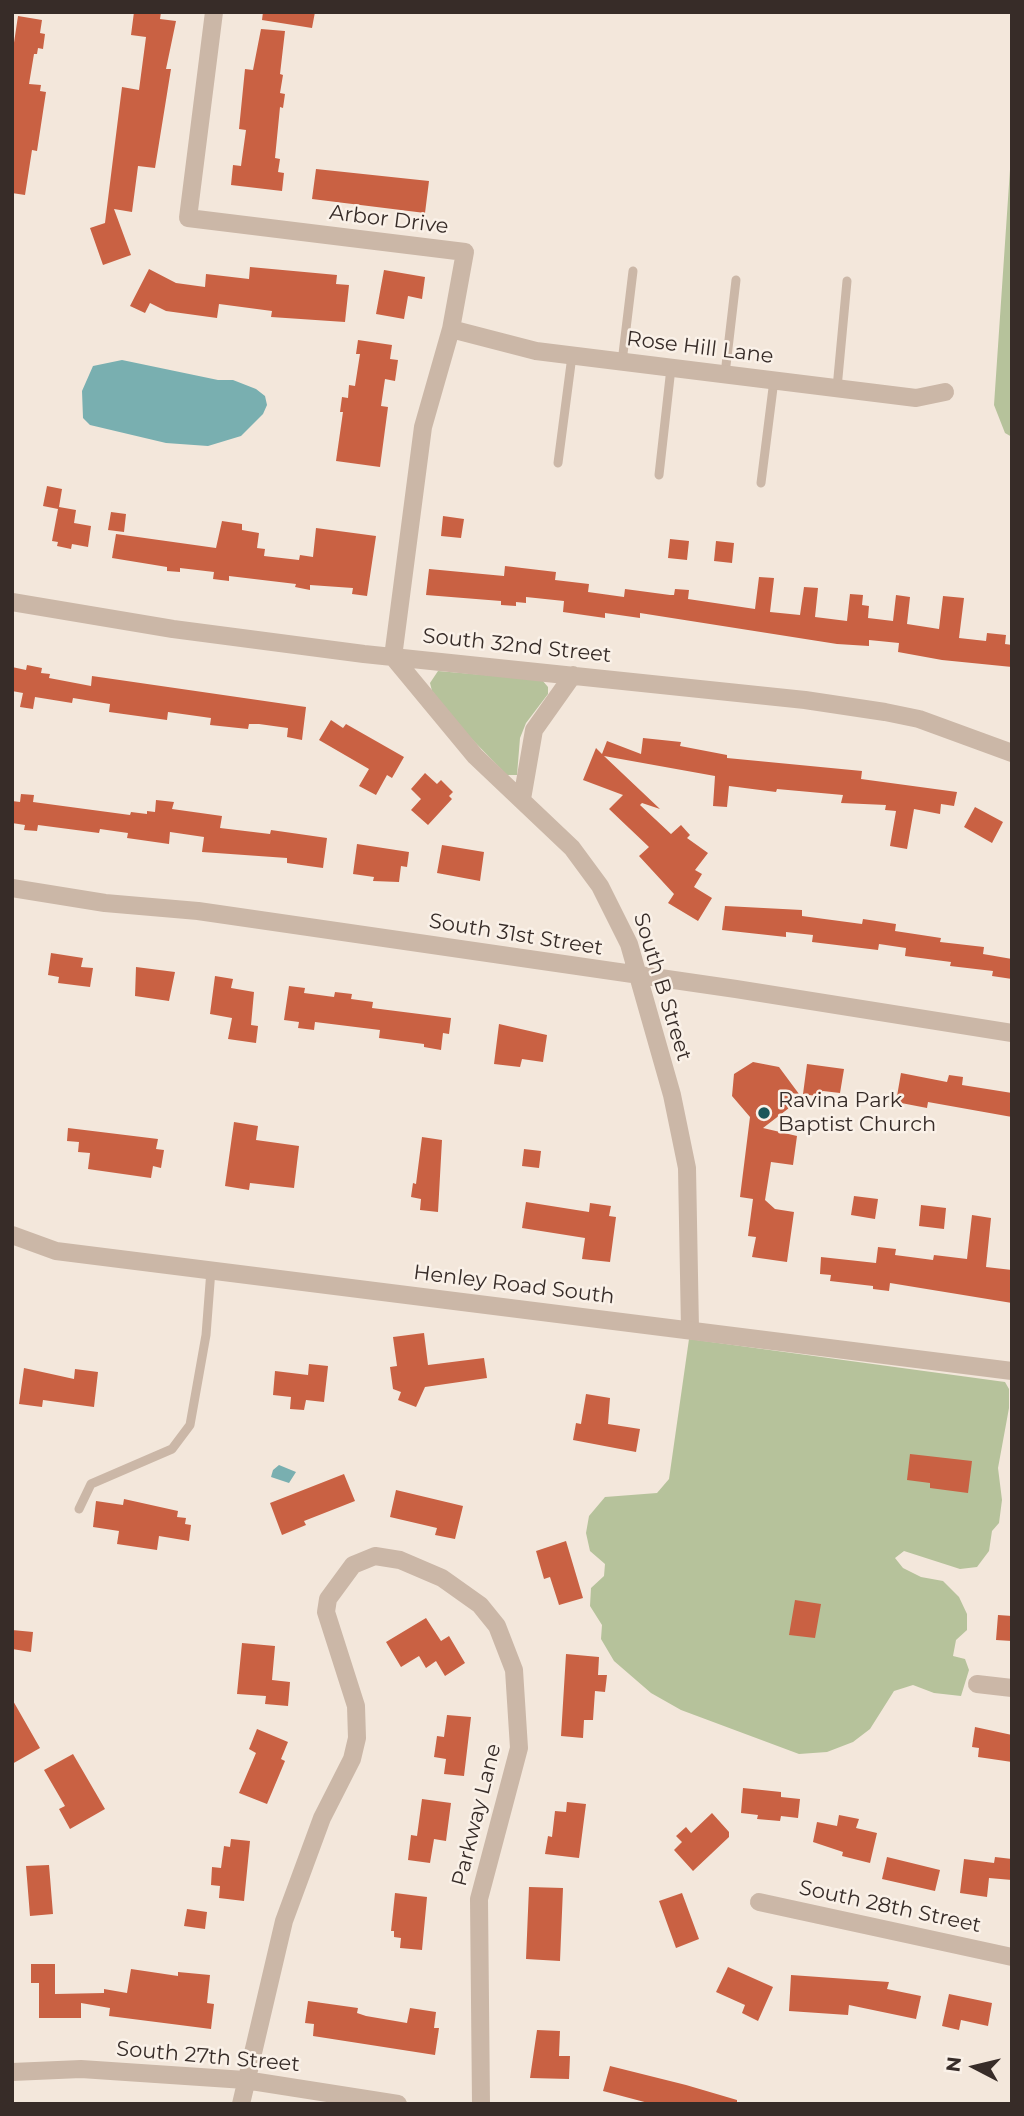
<!DOCTYPE html>
<style>
body{margin:0}
#map{position:relative;width:1024px;height:2116px;overflow:hidden;background:#f3e7db;font-family:Montserrat,sans-serif}
canvas{display:block}
.frame{position:absolute;inset:0;border:14px solid #372c28;pointer-events:none}
.north{position:absolute;left:940px;top:2032px;width:70px;height:70px;-webkit-text-stroke:5px #faf1e8;paint-order:stroke;rotate:277deg;font-size:19px;font-weight:700;line-height:28px;text-align:center;color:#372c28}
.north::after{content:'';display:block;margin:auto;width:24px;height:32px;background:#372c28;clip-path:polygon(50% 0,100% 100%,50% 72%,0 100%)}
</style>
<div id="map">
<canvas width="1024" height="2116"></canvas>
<div class="frame"></div>
<div class="north">N</div>
</div>
<script>
const ctx = document.querySelector('canvas').getContext('2d');
ctx.lineJoin = 'round';
function fillPath(path, color) { ctx.fillStyle = color; ctx.fill(path, 'evenodd'); }
const poly = rows => new Path2D(rows.map(r => 'M' + r).join(''));
function trace(path, color, width, dash) { ctx.strokeStyle = color; ctx.lineWidth = width; ctx.lineCap = dash ? 'butt' : 'round'; ctx.setLineDash(dash || []); ctx.stroke(path); }
function drawText(font, color, halo, rows, align = 'center') {
  ctx.font = font + ' Montserrat,sans-serif'; ctx.lineWidth = 5; ctx.setLineDash([]); ctx.textBaseline = 'middle'; ctx.strokeStyle = halo; ctx.fillStyle = color; for (const [text, x, y, turn = 0] of rows) {
    ctx.save(); ctx.translate(x, y); ctx.rotate((+turn || 0) * Math.PI / 180); ctx.textAlign = isNaN(turn) ? turn : align; if (halo) ctx.strokeText(text, 0, 0); ctx.fillText(text, 0, 0); ctx.restore();
  }
}
const green = poly([
 [1012,140,1012,437,1005,433,994,405],
 [438,671,542,680,548,687,548,694,526,723,520,738,517,775,507,775,455,722,432,691,430,683],
 [689,1339,1005,1382,1009,1389,1009,1408,998,1468,1002,1500,999,1523,992,1531,989,1551,977,1567,960,1569,904,1551,895,1558,903,1568,921,1577,943,1581,959,1597,967,1614,967,1630,956,1640,953,1656,965,1659,969,1670,961,1696,934,1693,913,1685,894,1691,870,1729,853,1742,827,1752,799,1754,681,1710,651,1693,614,1661,601,1639,602,1625,590,1606,591,1588,604,1576,605,1564,590,1551,586,1533,589,1516,605,1497,657,1493,669,1479]
]);
const water = poly([
 [122,360,218,380,233,380,256,389,265,396,267,405,263,414,241,436,208,446,166,443,90,425,83,418,82,391,93,366],
 [279,1465,296,1472,289,1483,271,1477,273,1470]
]);
const building = poly([
 [134,12,161,12,160,19,176,21,166,69,171,69,155,168,138,166,132,212,114,209,131,255,103,265,90,228,105,223,122,87,139,90,146,37,131,35],
 [263,12,315,12,312,28,262,20],
 [18,16,42,20,40,33,45,34,43,49,38,48,37,54,34,54,29,84,41,85,40,91,46,92,37,151,32,150,25,195,12,193,12,56],
 [261,29,285,31,280,74,283,75,280,93,285,94,283,108,280,107,275,158,280,159,278,172,284,173,282,191,231,185,233,165,241,166,246,130,239,129,245,69,253,70],
 [316,169,429,181,425,213,312,199],
 [250,267,337,275,336,284,349,285,345,322,271,317,272,311,219,304,217,318,166,311,150,303,145,313,130,306,149,269,176,283,205,287,206,274,249,279],
 [384,270,425,277,422,299,408,296,404,319,376,314],
 [358,340,392,345,390,359,398,360,395,381,385,379,381,406,388,407,380,467,336,461,343,412,340,412,342,397,348,398,349,385,355,386,360,354,356,354],
 [47,486,62,489,59,507,76,510,74,523,91,526,88,547,72,544,71,549,57,546,58,542,52,541,58,509,43,506],
 [111,512,126,514,124,532,108,530],
 [443,516,464,519,461,538,441,536],
 [222,521,242,524,242,530,259,533,257,548,265,549,264,556,299,560,300,555,313,557,316,528,376,536,367,596,352,594,353,588,310,585,310,590,295,587,296,584,229,576,229,581,213,579,214,572,180,568,180,572,167,571,167,567,112,558,116,534,216,548],
 [670,539,689,541,687,560,668,558],
 [716,541,734,543,732,563,714,561],
 [505,566,556,572,555,580,589,584,588,592,624,597,625,589,670,595,674,595,675,589,689,590,688,599,755,609,759,577,774,578,770,612,800,615,804,587,818,588,815,617,847,621,850,594,863,595,862,605,869,606,868,618,893,621,896,595,910,597,907,624,939,629,943,596,964,598,959,638,986,641,987,633,1006,635,1005,644,1012,645,1012,667,942,660,898,652,899,643,869,640,869,646,837,644,640,613,640,618,605,613,605,618,563,612,564,601,526,597,526,603,516,602,516,606,501,605,501,601,426,595,429,569,504,576],
 [27,665,42,668,41,673,50,674,49,678,91,686,92,676,306,707,302,740,287,737,288,728,259,724,249,724,248,729,210,725,211,718,168,712,167,720,109,712,110,704,73,698,72,703,35,697,33,709,20,707,23,693,12,691,12,667,26,670],
 [331,720,343,728,346,724,404,757,392,778,387,775,376,795,359,786,369,769,319,740],
 [643,738,681,742,680,746,727,755,727,758,862,771,861,779,957,792,954,806,941,804,940,814,914,809,907,849,890,846,896,811,885,810,886,805,841,803,843,795,777,789,776,792,729,786,727,807,713,806,715,776,604,756,660,809,642,803,640,805,671,834,681,825,690,835,687,838,708,853,695,870,702,874,694,887,712,898,698,921,668,903,674,894,639,856,649,847,609,809,623,795,583,780,596,748,602,754,607,741,641,754],
 [425,773,437,784,441,780,453,792,449,796,452,799,428,825,411,810,421,799,411,789],
 [21,794,34,795,33,802,130,815,131,812,147,814,147,811,155,812,156,800,174,802,172,809,222,816,220,828,270,834,271,830,327,838,323,868,287,863,287,858,202,852,204,837,170,832,169,844,127,838,128,833,100,829,99,833,38,825,37,831,24,830,25,825,12,823,12,801,20,802],
 [975,807,1003,822,992,843,964,827],
 [357,844,409,852,407,867,401,866,399,882,373,881,374,877,353,874],
 [442,845,484,852,480,881,437,873],
 [725,906,802,910,802,916,862,924,863,919,896,924,895,931,941,938,940,942,984,947,983,954,1012,959,1012,979,992,976,993,971,950,966,951,962,905,956,906,948,879,944,878,950,812,942,813,935,786,932,786,937,722,930],
 [51,953,83,958,81,967,93,968,90,987,58,983,59,977,48,975],
 [136,967,175,972,169,1001,135,996],
 [215,976,233,979,231,988,254,992,251,1025,258,1026,256,1043,228,1039,232,1018,210,1014],
 [289,986,305,988,304,993,334,997,335,992,352,994,351,999,373,1002,372,1008,451,1018,449,1034,443,1033,441,1050,424,1047,424,1044,379,1038,380,1030,315,1022,314,1030,298,1028,299,1022,284,1020],
 [499,1024,547,1035,543,1062,522,1059,520,1067,494,1064],
 [753,1062,779,1067,799,1094,790,1093,789,1108,763,1128,797,1136,793,1165,771,1162,765,1200,775,1209,794,1212,787,1262,752,1257,756,1237,748,1236,753,1199,740,1197,750,1117,732,1096,734,1074],
 [807,1064,844,1069,840,1093,823,1091,822,1097,803,1094],
 [901,1073,947,1082,949,1075,963,1077,962,1085,1012,1093,1012,1117,928,1102,927,1108,896,1102],
 [234,1122,258,1126,256,1140,299,1146,294,1188,250,1183,249,1190,225,1186],
 [68,1128,158,1139,156,1149,164,1150,161,1168,153,1166,151,1178,88,1169,90,1153,78,1152,79,1142,67,1141],
 [422,1137,442,1140,438,1212,420,1210,421,1199,411,1197,413,1183,416,1184],
 [524,1149,541,1151,539,1168,522,1166],
 [854,1196,878,1199,875,1219,851,1215],
 [526,1202,589,1212,590,1203,611,1206,609,1216,616,1217,610,1262,582,1259,585,1238,522,1228],
 [921,1205,946,1208,944,1229,919,1226],
 [972,1215,991,1218,986,1267,1012,1270,1012,1303,890,1283,889,1291,873,1289,873,1286,830,1281,831,1275,820,1274,821,1257,876,1263,878,1247,896,1249,895,1255,933,1260,934,1255,967,1259],
 [424,1333,428,1365,484,1358,487,1378,425,1387,416,1407,398,1400,401,1392,393,1389,390,1367,397,1366,393,1337],
 [309,1364,328,1366,324,1402,306,1400,304,1410,290,1409,291,1397,273,1395,275,1371,308,1375],
 [24,1368,74,1379,75,1369,98,1372,94,1407,43,1400,42,1407,19,1404],
 [586,1394,610,1398,608,1424,640,1429,636,1452,573,1440,576,1423,581,1424],
 [910,1454,972,1461,968,1493,930,1488,930,1483,907,1480],
 [344,1474,355,1501,304,1521,306,1525,282,1535,270,1503],
 [396,1490,463,1506,455,1539,435,1535,437,1528,390,1517],
 [124,1499,178,1511,177,1517,186,1518,185,1524,191,1525,189,1541,159,1536,157,1550,117,1544,119,1531,93,1527,96,1501,123,1505],
 [566,1541,583,1598,559,1605,550,1577,544,1579,536,1551],
 [795,1600,821,1604,815,1638,789,1635],
 [998,1615,1012,1616,1012,1641,996,1640],
 [426,1618,441,1641,449,1636,465,1663,445,1676,436,1661,426,1668,419,1656,401,1667,386,1642],
 [12,1630,33,1632,31,1652,12,1649],
 [242,1643,275,1646,272,1680,290,1682,288,1706,265,1704,266,1696,237,1694],
 [566,1654,599,1657,598,1675,607,1675,605,1692,595,1691,593,1720,584,1720,583,1738,561,1736],
 [12,1699,40,1748,12,1764],
 [447,1715,471,1717,464,1776,444,1774,446,1759,434,1757,437,1736,444,1737],
 [975,1727,1012,1735,1012,1762,978,1757,979,1748,972,1747],
 [257,1729,288,1742,281,1759,285,1761,267,1804,239,1793,256,1753,249,1749],
 [73,1754,105,1809,70,1829,59,1809,65,1806,44,1770],
 [743,1788,781,1792,781,1797,800,1799,798,1818,781,1816,780,1821,757,1819,758,1815,741,1813],
 [422,1799,451,1803,446,1841,434,1839,430,1863,408,1860,411,1835,417,1836],
 [567,1802,586,1804,579,1858,545,1854,548,1836,552,1837,555,1811,566,1812],
 [712,1813,729,1832,729,1837,693,1871,674,1850,682,1842,676,1836,686,1827,691,1833],
 [839,1815,859,1819,856,1828,877,1833,870,1863,842,1856,843,1852,813,1842,817,1822,837,1826],
 [231,1839,250,1841,244,1901,219,1898,220,1886,211,1885,212,1867,221,1868,224,1846,230,1847],
 [887,1857,940,1870,935,1891,882,1879],
 [995,1857,1012,1859,1012,1880,989,1878,987,1897,960,1893,964,1859,994,1863],
 [49,1865,53,1914,30,1916,26,1866],
 [529,1887,563,1888,560,1961,526,1959],
 [395,1893,427,1897,422,1950,400,1948,401,1938,394,1937,394,1931,391,1931],
 [682,1893,699,1939,676,1948,659,1901],
 [187,1909,207,1912,205,1929,184,1926],
 [31,1964,55,1964,55,1994,104,1993,104,1989,127,1993,131,1969,178,1976,178,1972,210,1975,207,2003,214,2004,211,2029,109,2016,110,2008,81,2003,81,2018,39,2018,39,1983,31,1983],
 [728,1967,773,1987,758,2021,742,2013,745,2005,716,1992],
 [791,1975,889,1982,887,1989,921,1996,916,2019,849,2005,848,2015,789,2011],
 [949,1994,992,2003,988,2026,961,2020,959,2030,942,2026],
 [308,2001,358,2008,357,2013,366,2016,407,2023,410,2008,436,2012,434,2028,439,2028,435,2055,313,2036,314,2024,305,2023],
 [537,2030,560,2031,559,2056,570,2056,569,2079,530,2078],
 [610,2066,686,2085,737,2100,737,2104,652,2104,603,2091]
]);
const service = poly([
 [622,362,633,271],
 [725,374,736,280],
 [837,388,847,281],
 [558,463,572,356],
 [659,475,671,368],
 [761,483,774,380],
 [79,1509,91,1484,172,1449,190,1425,206,1335,211,1270]
]);
const minor = poly([
 [214,12,188,218,465,252,451,329,423,427,393,657,475,756,572,848,600,886,629,944,672,1095,687,1168,690,1329],
 [451,329,536,351,916,398,945,392],
 [12,602,173,629,364,654,805,700,885,712,919,719,1012,753],
 [522,799,534,730,573,675],
 [12,888,105,903,198,911,736,989,1012,1033],
 [977,1684,1012,1688],
 [759,1902,1012,1957],
 [12,2072,81,2069,245,2080,398,2104],
 [241,2104,284,1921,322,1818,352,1759,357,1738,356,1706,326,1612,328,1599,353,1565,375,1556,400,1560,442,1578,480,1605,497,1626,514,1670,519,1748,479,1899,481,2104]
]);
const tertiary = poly([
 [12,1235,56,1251,1012,1371]
]);
const markers = [
 [764,1113,7,"#1c575a"]
];
const streetNames = [
 ["Arbor Drive",389,220,7],
 ["Rose Hill Lane",700,348,7],
 ["South 32nd Street",517,646,6],
 ["South 31st Street",516,935,9],
 ["South B Street",662,987,73],
 ["Henley Road South",514,1285,7],
 ["Parkway Lane",477,1815,-76],
 ["South 28th Street",890,1907,12],
 ["South 27th Street",208,2057,5]
];
const poiNames = [
 ["Ravina Park",778,1101],
 ["Baptist Church",778,1125]
];
fillPath(green, '#b6c29b');
fillPath(water, '#79afb0');
fillPath(building, '#c96143');
trace(service, '#cbb7a7', 9);
trace(minor, '#cbb7a7', 18);
trace(tertiary, '#cbb7a7', 18);
for (const [x, y, r, color] of markers) { const dot = new Path2D(); dot.arc(x, y, r, 0, 2 * Math.PI); ctx.fillStyle = color; ctx.fill(dot); trace(dot, '#faf1e8', 2.5); }
drawText('21px', '#372c28', '#faf1e8', streetNames);
drawText('21px', '#372c28', '#faf1e8', poiNames, 'left');
</script>
